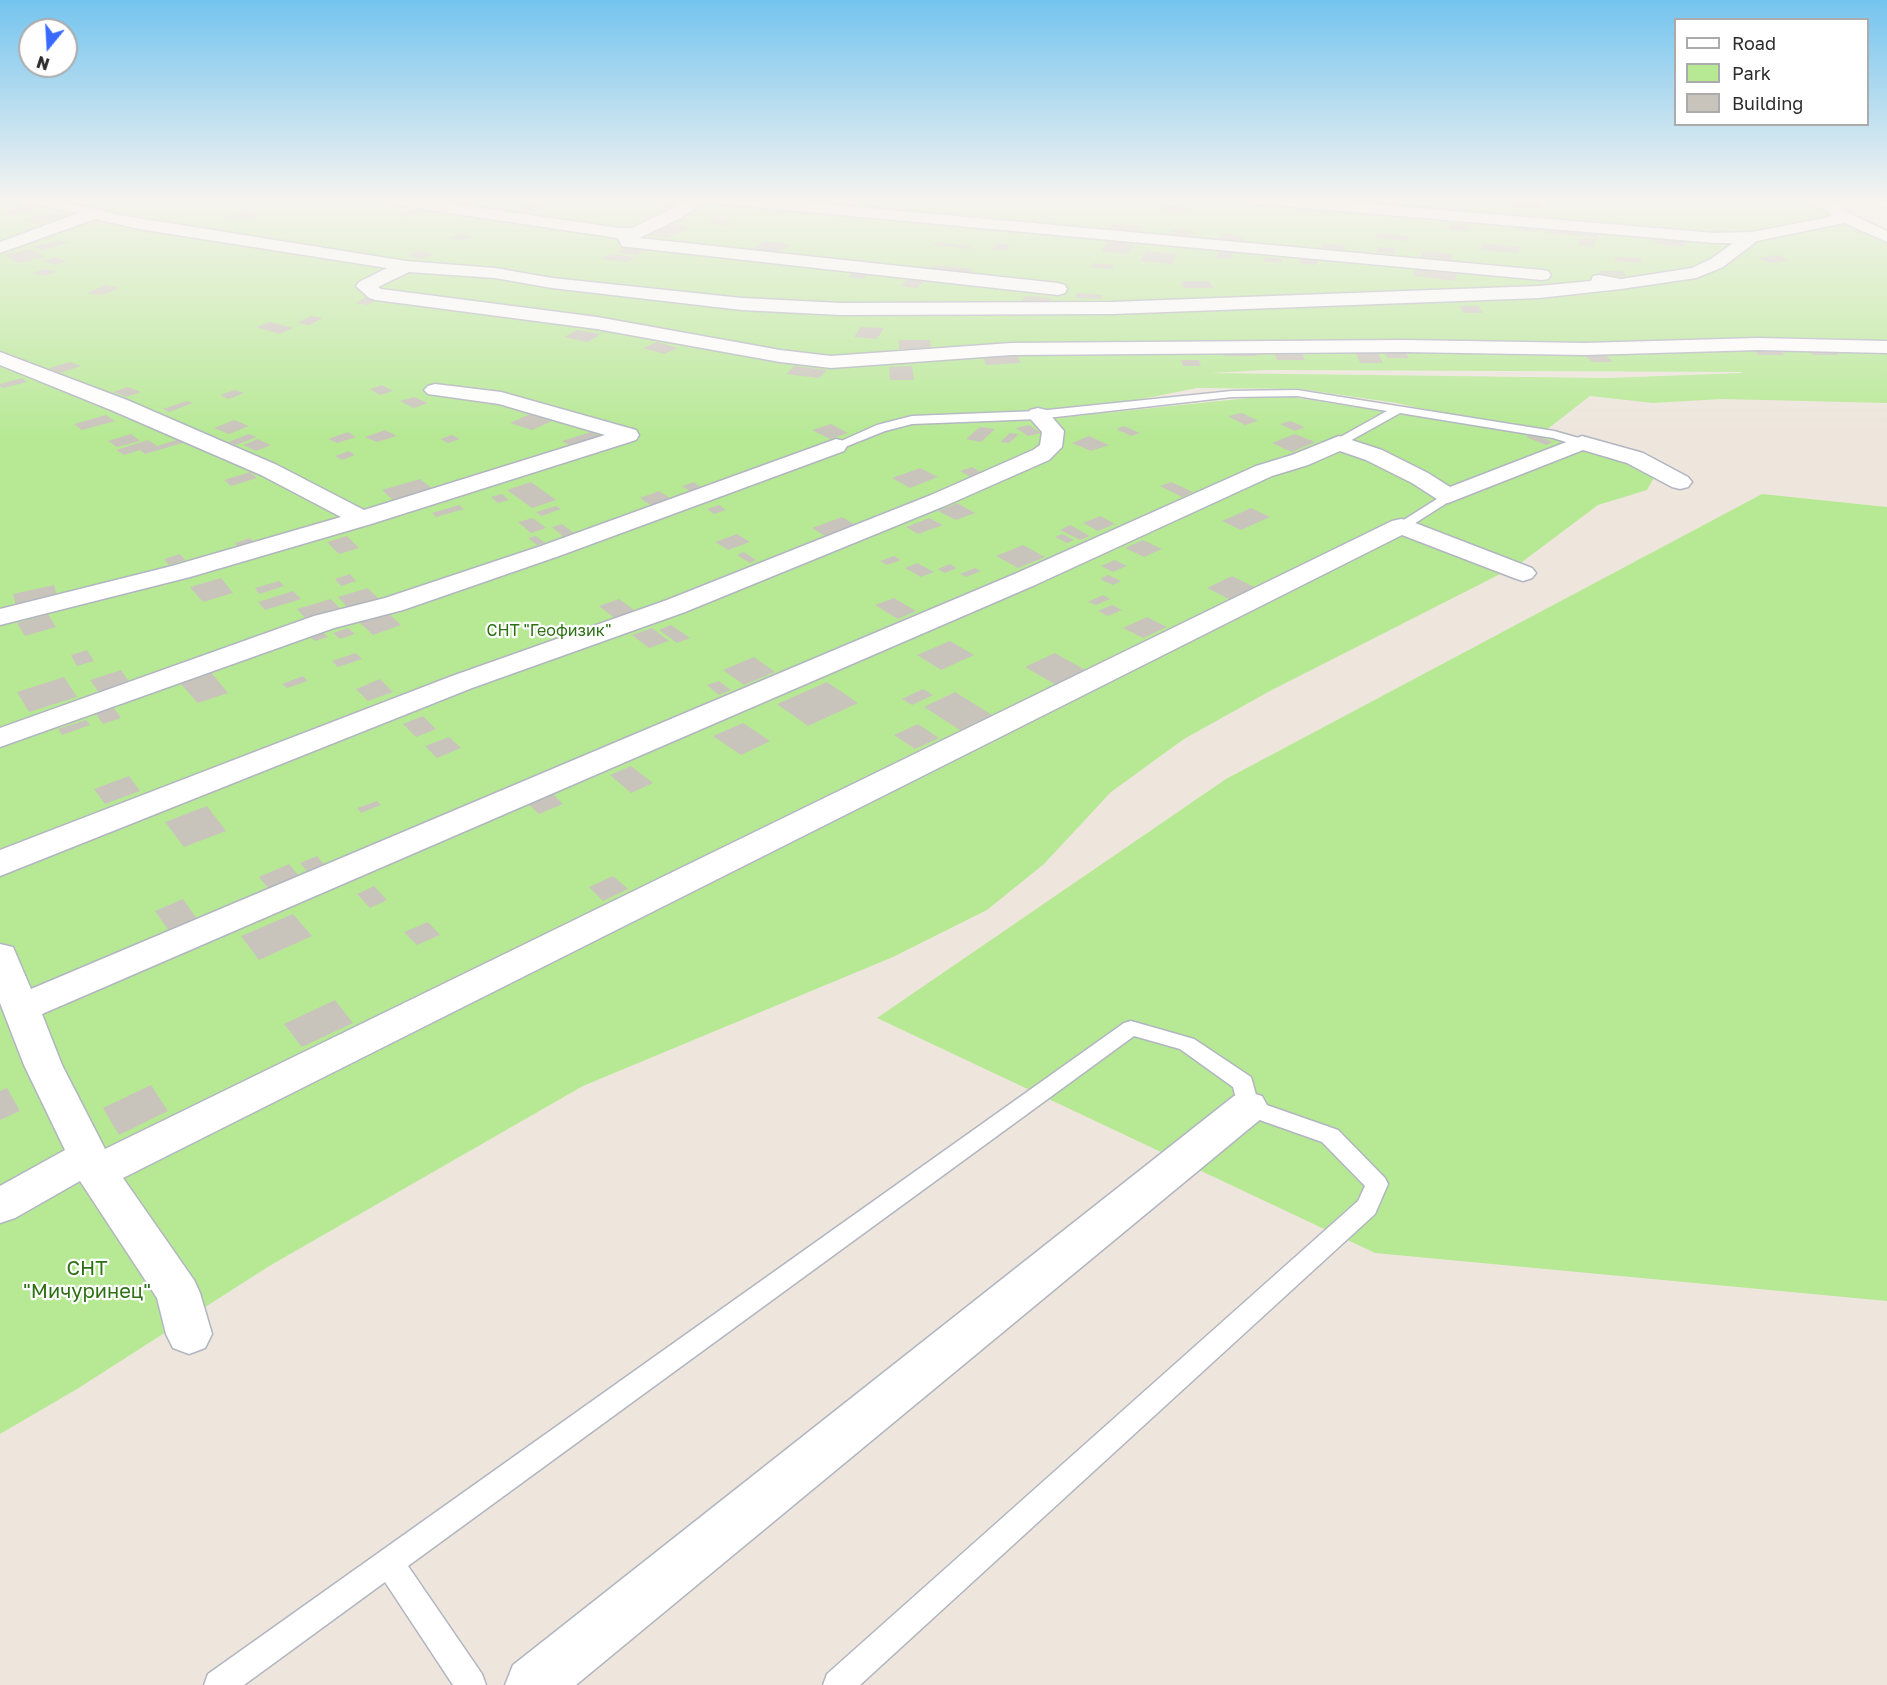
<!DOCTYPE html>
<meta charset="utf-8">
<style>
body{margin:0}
#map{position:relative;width:1887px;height:1685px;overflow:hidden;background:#eee6dd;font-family:"Golos Text",sans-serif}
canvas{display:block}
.legend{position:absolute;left:1674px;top:18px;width:195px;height:108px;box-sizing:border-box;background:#fff;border:2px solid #ababab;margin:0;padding:8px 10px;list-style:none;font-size:18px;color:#2c2c2c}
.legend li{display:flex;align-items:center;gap:12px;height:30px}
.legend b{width:30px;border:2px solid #ababab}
.north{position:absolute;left:18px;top:18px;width:60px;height:60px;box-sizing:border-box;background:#fff;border:2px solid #ababab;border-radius:50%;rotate:198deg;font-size:16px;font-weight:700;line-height:24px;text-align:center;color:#2c2c2c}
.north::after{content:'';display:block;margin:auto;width:21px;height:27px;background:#396aff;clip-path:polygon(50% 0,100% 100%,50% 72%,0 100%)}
</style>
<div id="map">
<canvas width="1887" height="1685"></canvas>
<ul class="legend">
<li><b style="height:8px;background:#fff"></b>Road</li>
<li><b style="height:16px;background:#b7e995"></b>Park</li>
<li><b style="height:16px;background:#c9c4bb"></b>Building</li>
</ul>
<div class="north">N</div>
</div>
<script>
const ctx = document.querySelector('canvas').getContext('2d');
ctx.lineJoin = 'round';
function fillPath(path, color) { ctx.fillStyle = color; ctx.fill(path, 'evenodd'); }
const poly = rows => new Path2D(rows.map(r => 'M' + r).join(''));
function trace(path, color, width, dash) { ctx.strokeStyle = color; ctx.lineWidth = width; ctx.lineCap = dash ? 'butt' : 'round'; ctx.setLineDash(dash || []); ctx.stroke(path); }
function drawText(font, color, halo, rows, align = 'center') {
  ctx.font = font + ' "Golos Text",sans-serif'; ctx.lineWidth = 4.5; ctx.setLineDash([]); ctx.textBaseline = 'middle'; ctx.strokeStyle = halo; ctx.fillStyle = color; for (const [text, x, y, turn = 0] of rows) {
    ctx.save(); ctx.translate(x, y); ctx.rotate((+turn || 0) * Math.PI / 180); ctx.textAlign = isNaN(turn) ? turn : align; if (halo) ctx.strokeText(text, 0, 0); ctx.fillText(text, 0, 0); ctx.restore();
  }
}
const green = poly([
 [0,199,1811,199,1831,204,1887,231,1887,403,1722,399,1653,403,1590,396,1545,431,1474,421,1397,403,1300,389,1197,388,1037,420,1277,395,1547,435,1620,457,1655,476,1647,490,1598,505,1518,565,1270,691,1184,739,1111,792,1044,864,987,910,893,957,583,1086,271,1265,77,1389,0,1434],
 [1267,370,1741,372,1742,373,1608,378,1211,373],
 [1762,494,1887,507,1887,1301,1375,1253,877,1018,1226,779]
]);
const building = poly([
 [1512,199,1541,200,1541,209,1511,207],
 [531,202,549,205,535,212,517,210],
 [660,202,680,204,673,208,654,206],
 [25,205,36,208,7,216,0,214,0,212],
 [1165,206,1192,208,1188,214,1161,212],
 [408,209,420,211,405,217,393,215],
 [243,210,262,212,245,220,226,218],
 [50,213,63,216,39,223,26,220],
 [714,219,732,221,727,225,708,223],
 [1450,223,1469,225,1468,231,1449,229],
 [670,224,690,227,669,238,649,235],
 [1114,224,1141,227,1135,234,1108,232],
 [1515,224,1538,226,1537,232,1514,230],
 [1547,226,1598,231,1598,238,1546,233],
 [1173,229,1195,231,1191,237,1168,235],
 [1377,233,1408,236,1407,241,1376,238],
 [458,234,473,236,464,240,449,238],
 [1222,234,1245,236,1240,244,1218,242],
 [1655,237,1684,239,1685,247,1655,244],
 [1579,238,1595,239,1595,247,1579,245],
 [59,240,68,243,42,250,33,247],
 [766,241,791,245,776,253,751,249],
 [1108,241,1135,244,1127,254,1101,251],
 [936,242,971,246,969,249,933,245],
 [998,243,1010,244,1005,250,992,249],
 [1323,243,1346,246,1344,250,1321,248],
 [1482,243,1519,247,1519,253,1481,250],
 [626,247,646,250,636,255,616,252],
 [1378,247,1396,248,1394,254,1377,252],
 [30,249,45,257,18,263,4,255],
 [1220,250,1234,252,1230,259,1216,258],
 [418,251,433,254,422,259,407,256],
 [1146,251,1177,254,1171,264,1140,261],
 [1423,251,1453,254,1452,260,1421,257],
 [610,254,635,257,627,262,601,259],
 [1778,255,1790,261,1770,263,1757,258],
 [56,257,67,261,54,265,43,261],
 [1265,257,1283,259,1281,263,1263,261],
 [1301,257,1318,259,1316,265,1299,263],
 [1614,257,1640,258,1642,263,1616,261],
 [1093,263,1114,265,1112,269,1090,267],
 [935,265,973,269,967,276,928,271],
 [1415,268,1457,272,1455,281,1413,276],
 [45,269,57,272,43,276,32,273],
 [854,271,869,273,864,279,848,277],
 [1599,271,1623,271,1626,276,1602,275],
 [909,278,925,280,917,288,901,286],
 [1181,281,1209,281,1213,288,1184,288],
 [105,285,119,288,102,295,87,293],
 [1076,293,1102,295,1101,299,1075,298],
 [368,296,380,297,368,305,356,303],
 [1024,296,1051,298,1049,303,1022,301],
 [1459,306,1478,306,1483,313,1464,313],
 [311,316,323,318,309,325,297,323],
 [270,322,293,328,279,334,256,327],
 [861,327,884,328,877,339,854,337],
 [577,330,601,334,588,342,564,337],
 [899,340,930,340,931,349,899,349],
 [657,342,678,348,664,354,643,348],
 [1753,349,1779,349,1785,355,1758,355],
 [1807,349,1833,350,1839,355,1813,355],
 [1222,351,1255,351,1257,356,1224,356],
 [1274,352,1301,352,1305,360,1277,360],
 [1405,352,1409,358,1388,358,1384,353],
 [1356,353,1378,353,1383,363,1360,363],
 [1603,353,1613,362,1592,362,1583,354],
 [1017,355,1021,363,986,365,983,357],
 [1181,360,1199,360,1201,366,1183,366],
 [70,362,81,366,60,373,49,368],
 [794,366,827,370,819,378,786,374],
 [912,366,914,380,890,380,889,367],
 [22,378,27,382,3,388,0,386,0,384],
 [382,385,393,391,380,395,370,389],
 [128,387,141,392,126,397,113,392],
 [235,390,244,393,229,399,220,395],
 [414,397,428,403,414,408,400,401],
 [187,401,193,403,169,412,163,409],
 [1242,413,1258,421,1245,425,1228,416],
 [530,414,552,421,532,430,510,423],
 [106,415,115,421,82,430,74,424],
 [234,420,249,426,229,434,214,428],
 [1290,421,1305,427,1295,431,1280,424],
 [831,424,848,433,830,439,812,430],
 [1029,425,1041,433,1028,436,1016,428],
 [1124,426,1140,433,1131,436,1116,429],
 [980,427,995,429,981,442,966,439],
 [385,430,397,436,377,442,365,437],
 [348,432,356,437,337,443,328,439],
 [591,432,601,437,573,447,562,441],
 [1010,433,1019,434,1009,443,1000,442],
 [131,434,140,441,117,447,108,441],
 [249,434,257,437,236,445,228,442],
 [1295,434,1315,442,1292,452,1272,443],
 [1533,434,1553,442,1546,445,1526,437],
 [452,435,460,439,448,443,440,439],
 [1089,436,1109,445,1091,451,1072,443],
 [180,439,186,442,145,454,140,450,124,455,116,450,148,440,157,446],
 [258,439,271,445,256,451,243,445],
 [349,451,355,455,342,460,335,456],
 [972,467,982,473,971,477,960,471],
 [920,468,938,477,910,488,892,478],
 [250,472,257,478,231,486,224,480],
 [420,479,433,489,394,501,382,490],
 [531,482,556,500,532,508,507,490],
 [694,482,702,488,691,492,682,486],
 [1171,482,1193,492,1182,497,1160,486],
 [659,491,675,501,655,508,640,498],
 [502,494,509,500,498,503,491,497],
 [957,503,975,513,956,520,938,511],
 [459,505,464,509,436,517,432,513],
 [719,505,726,510,714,514,707,509],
 [556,506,561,509,541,516,536,512],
 [1251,508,1270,517,1241,530,1222,521],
 [1100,516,1115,524,1098,531,1083,523],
 [842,517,857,526,827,537,812,528],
 [533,518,546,528,531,533,518,522],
 [929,518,943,525,918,534,906,527],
 [562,524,574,533,564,537,552,527],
 [1070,525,1090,536,1080,540,1060,530],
 [737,534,750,542,728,550,715,542],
 [1062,534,1074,540,1067,543,1055,537],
 [347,536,359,548,339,554,327,542],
 [536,536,545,543,537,545,528,538],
 [250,538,256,544,239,548,235,543],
 [1143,540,1162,549,1144,557,1125,548],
 [1023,545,1045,557,1018,568,996,556],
 [744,552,756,560,750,563,737,555],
 [180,554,185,560,169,565,164,559],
 [894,556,901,560,887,565,880,561],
 [1115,560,1127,566,1113,572,1101,566],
 [917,563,934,572,921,577,905,568],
 [950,564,957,568,945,573,938,569],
 [975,568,981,571,966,577,960,574],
 [350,574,356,581,341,586,335,579],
 [1108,575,1121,581,1113,585,1100,579],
 [1232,576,1258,589,1233,601,1207,588],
 [221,578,233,593,203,602,190,587],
 [279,581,284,586,259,594,255,588],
 [54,585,57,596,16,606,13,594],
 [368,588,379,599,349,609,338,597],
 [293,591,301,599,265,610,258,602],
 [1103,595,1110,599,1096,605,1088,602],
 [894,598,916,611,898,619,875,605],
 [331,599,341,609,307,620,297,609],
 [619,599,637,612,617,620,599,606],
 [1112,605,1122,610,1108,616,1098,611],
 [387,612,401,625,373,635,359,622],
 [48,614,56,627,25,636,17,623],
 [1147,617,1167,627,1143,638,1123,628],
 [671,625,690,638,677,643,659,630],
 [348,628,355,634,340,639,333,633],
 [652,628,669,641,649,648,632,635],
 [322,632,328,637,315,641,309,636],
 [950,641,974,655,941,670,917,655],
 [87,650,94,661,77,666,71,655],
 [356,653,362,659,338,667,332,661],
 [1055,653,1087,671,1058,686,1025,667],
 [754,657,775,672,744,685,723,670],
 [121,670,132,686,101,695,90,680],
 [209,670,228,693,198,703,178,681],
 [303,676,308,681,287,688,282,684],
 [64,677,77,697,29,712,17,692],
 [380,679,393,692,368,701,356,689],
 [719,681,731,690,719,695,707,685],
 [827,682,858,703,808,726,777,704],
 [923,689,933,695,912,705,902,699],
 [955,692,992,715,960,730,924,707],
 [114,708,121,718,103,724,96,714],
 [423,716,436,729,416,737,403,724],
 [86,720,90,725,62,735,58,729],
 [743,723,770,741,741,755,713,736],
 [918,724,939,738,915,749,894,735],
 [449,737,461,748,437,758,425,746],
 [631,766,653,783,631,793,610,775],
 [129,776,140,791,105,804,94,789],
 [553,794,563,804,539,814,529,805],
 [377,801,381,805,361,813,357,808],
 [207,806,226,831,184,847,165,822],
 [317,856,327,868,310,875,300,863],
 [289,864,300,877,269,889,259,877],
 [613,876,628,889,603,901,589,887],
 [374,886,387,900,370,908,357,894],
 [183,899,197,919,169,931,155,911],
 [293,914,312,936,259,960,241,936],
 [428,922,440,935,417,945,404,932],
 [335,1000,353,1023,302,1047,284,1024],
 [151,1085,168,1111,119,1135,103,1108],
 [7,1088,20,1111,0,1120,0,1091]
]);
const service = poly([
 [1297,390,1554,431,1586,440,1588,443,1582,447,1553,438,1400,413,1339,447,1333,443,1335,440,1387,411,1297,396,1232,397,1038,419,912,424,885,431,840,449,836,450,830,446,877,425,912,416,1038,411,1232,391,1297,390],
 [1448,492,1455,496,1453,499,1406,529,1401,530,1394,526,1448,492],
 [1131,1021,1194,1039,1251,1077,1258,1102,1338,1130,1385,1178,1388,1184,1375,1214,860,1685,823,1685,827,1674,1358,1201,1365,1186,1322,1142,1240,1113,1233,1087,1180,1049,1134,1036,408,1566,482,1674,486,1685,453,1685,385,1582,244,1685,204,1685,208,1674,1124,1023,1131,1021]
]);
const minor = poly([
 [21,199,53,199,119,215,406,261,495,268,552,278,742,298,841,303,1112,302,1539,286,1591,281,1593,276,1599,275,1621,279,1692,268,1711,259,1733,243,1715,243,1259,204,1253,202,1251,199,1314,199,1715,233,1752,232,1830,217,1831,214,1827,210,1800,202,1798,199,1823,199,1839,204,1845,211,1887,231,1887,242,1844,223,1757,241,1723,267,1696,278,1621,289,1539,298,1112,314,841,315,742,310,552,288,495,278,409,272,378,287,381,289,597,317,780,350,831,356,1011,343,1404,340,1585,343,1758,338,1887,341,1887,353,1758,350,1585,355,1404,352,1011,355,831,368,780,362,597,329,376,300,369,298,356,286,359,282,387,268,139,229,95,219,0,253,0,242,78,213,23,202,21,199],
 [381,199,421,199,619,228,632,228,692,199,711,199,679,219,639,238,1058,283,1065,285,1067,289,1065,293,1058,295,628,247,622,246,618,238,389,204,381,199],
 [714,199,772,199,1542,270,1548,271,1551,275,1548,279,1542,280,722,204,714,199],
 [0,352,127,400,277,465,364,510,605,435,499,404,428,394,424,390,428,386,435,384,501,392,636,430,639,435,636,440,371,524,190,577,0,625,0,609,172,566,341,517,261,475,111,410,0,365,0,352],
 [1038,408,1046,410,1064,431,1062,447,1049,460,947,505,685,612,472,688,0,876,0,850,452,676,667,600,931,495,1033,450,1040,445,1042,432,1027,415,1030,410,1038,408],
 [1339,436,1382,450,1428,473,1450,487,1582,436,1643,453,1688,477,1692,482,1688,487,1680,489,1672,487,1627,463,1583,450,1448,503,1440,501,1412,483,1366,460,1340,451,1308,465,1272,476,1035,585,42,1014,62,1065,105,1149,1392,521,1401,519,1410,521,1532,568,1536,573,1532,578,1523,581,1514,578,1402,535,123,1178,194,1280,200,1293,212,1334,205,1348,189,1354,173,1348,166,1334,157,1298,80,1181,15,1218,0,1223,0,1186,65,1150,24,1065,0,1003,0,944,13,947,31,989,1017,573,1256,466,1292,455,1339,436],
 [836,439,844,441,847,446,844,451,559,556,403,610,334,628,0,747,0,728,314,616,385,598,541,546,836,439],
 [1248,1092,1262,1096,1268,1107,1262,1118,576,1685,505,1685,513,1665,1234,1096,1248,1092]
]);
const parkNames = [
 ["СНТ \"Геофизик\"",549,631]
];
const nearParknames = [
 ["СНТ",87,1269],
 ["\"Мичуринец\"",87,1292]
];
fillPath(green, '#b7e995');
fillPath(building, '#c9c4bb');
trace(service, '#b1b5c0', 3);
trace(minor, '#b1b5c0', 3);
fillPath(service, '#fff');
fillPath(minor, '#fff');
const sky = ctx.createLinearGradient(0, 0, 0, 435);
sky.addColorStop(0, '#74c4ef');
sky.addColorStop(0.46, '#f7f4f0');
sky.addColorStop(1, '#f7f4f000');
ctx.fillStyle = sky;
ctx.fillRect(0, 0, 1887, 435);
drawText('16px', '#2d7014', '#fff', parkNames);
drawText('20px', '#2d7014', '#fff', nearParknames);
</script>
